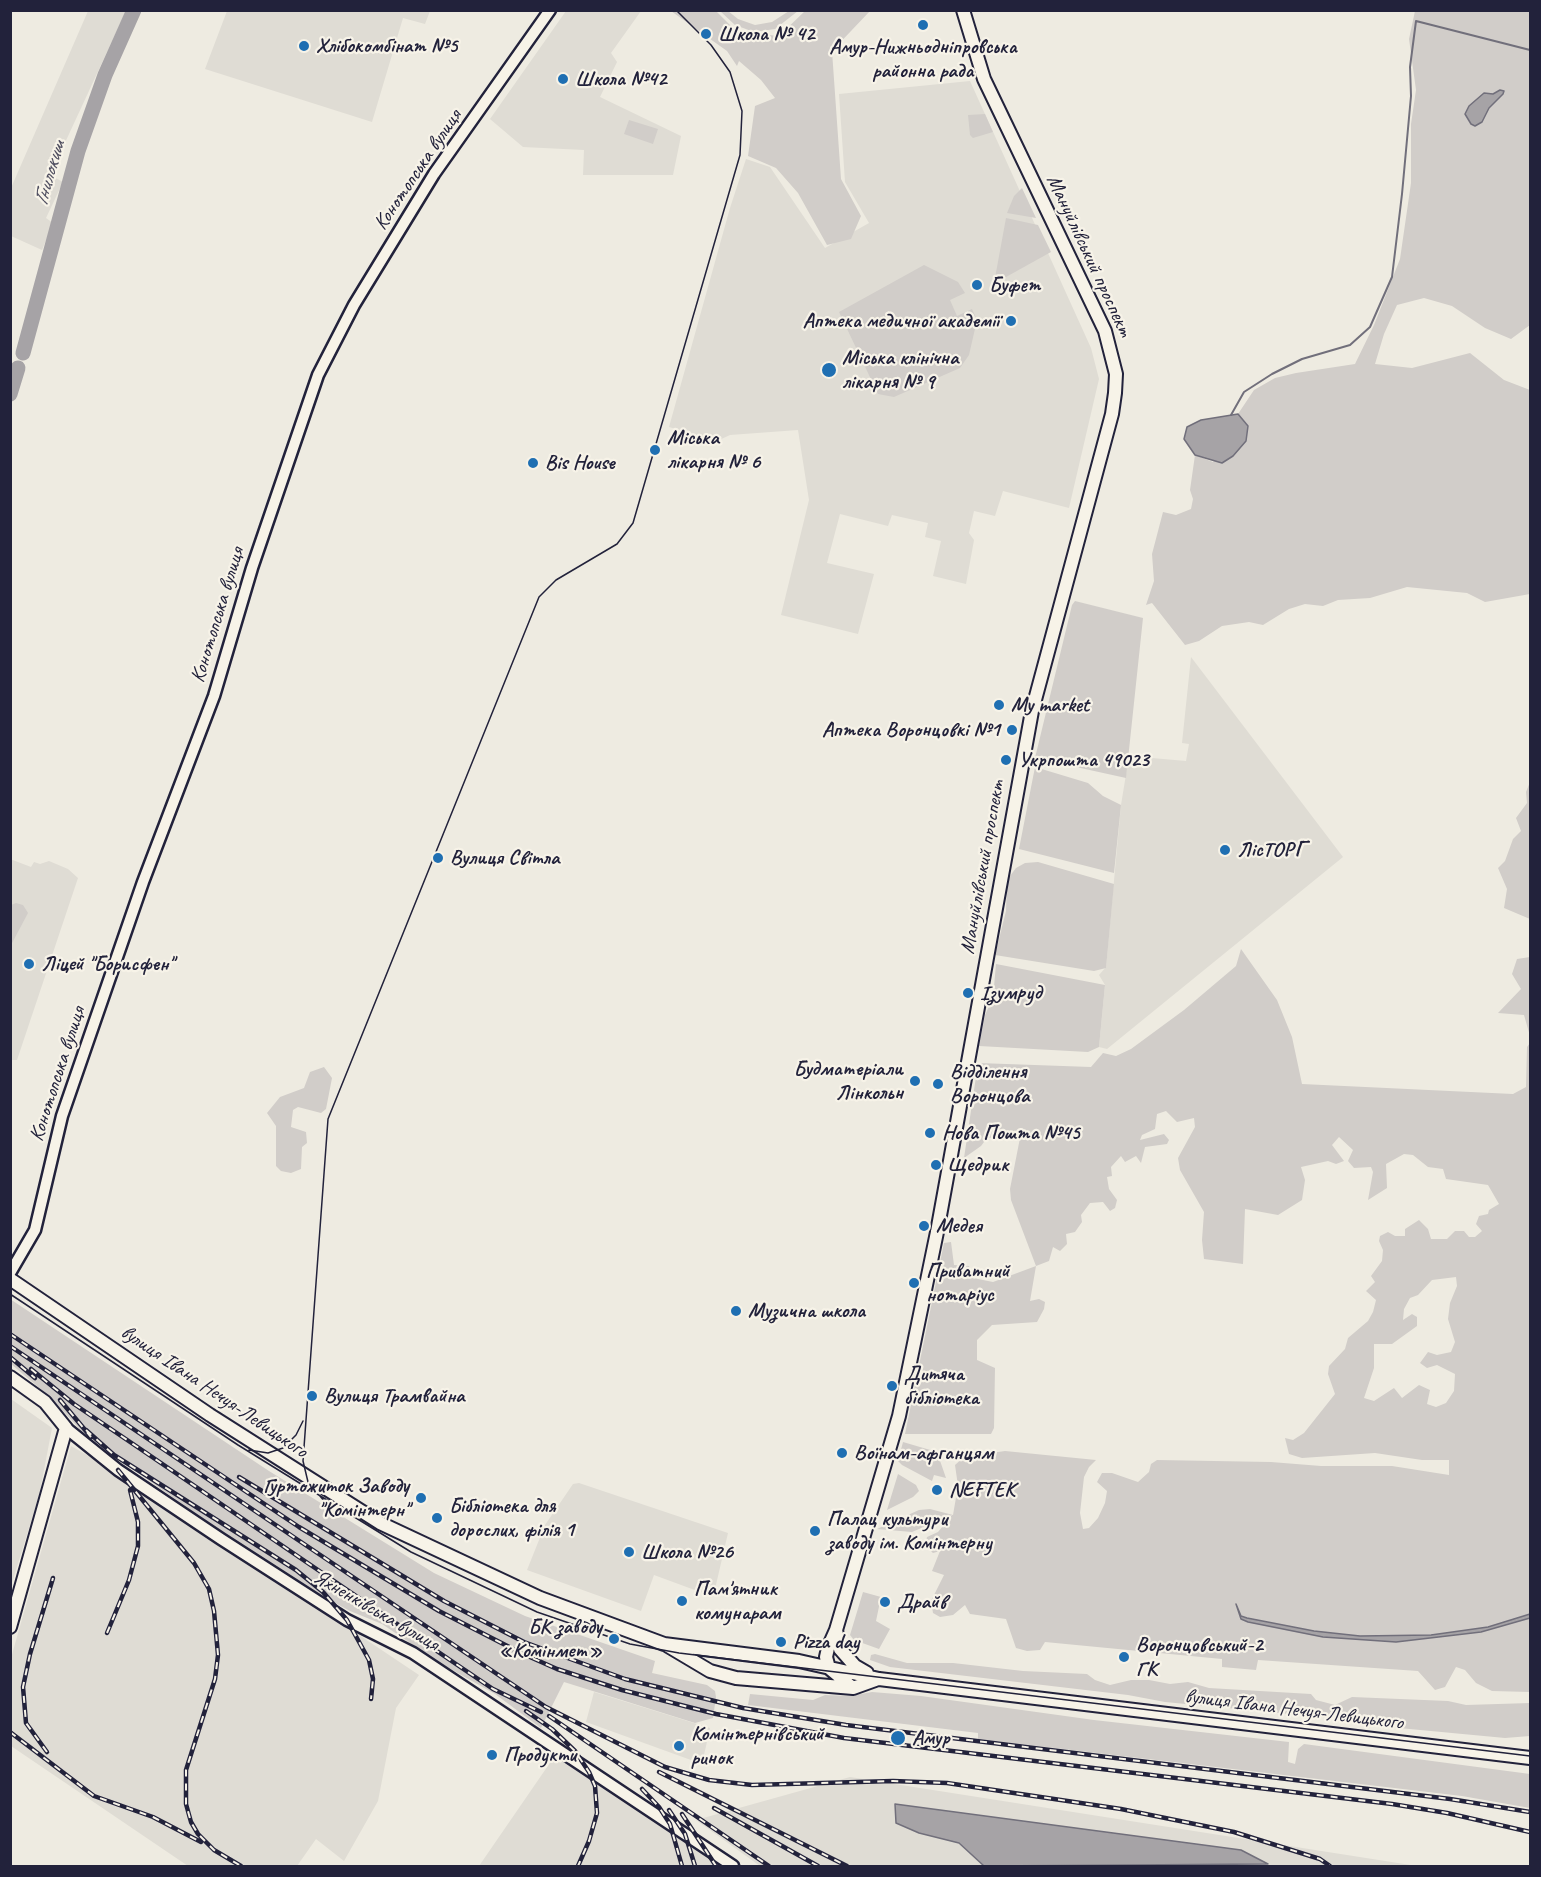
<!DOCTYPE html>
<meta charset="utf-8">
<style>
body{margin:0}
#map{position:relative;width:1541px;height:1877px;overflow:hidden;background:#eeebe1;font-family:Caveat,sans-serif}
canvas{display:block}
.frame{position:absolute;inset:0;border:12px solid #22223b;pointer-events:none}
</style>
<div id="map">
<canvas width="1541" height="1877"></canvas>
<div class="frame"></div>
</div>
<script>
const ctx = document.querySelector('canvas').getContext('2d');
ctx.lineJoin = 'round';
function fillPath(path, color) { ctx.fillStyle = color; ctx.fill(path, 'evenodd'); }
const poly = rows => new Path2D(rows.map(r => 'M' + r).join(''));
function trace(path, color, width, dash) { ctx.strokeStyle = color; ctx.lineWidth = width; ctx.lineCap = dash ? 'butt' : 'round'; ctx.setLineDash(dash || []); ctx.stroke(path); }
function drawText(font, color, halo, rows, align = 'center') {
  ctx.font = font + ' Caveat,sans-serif'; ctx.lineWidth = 4.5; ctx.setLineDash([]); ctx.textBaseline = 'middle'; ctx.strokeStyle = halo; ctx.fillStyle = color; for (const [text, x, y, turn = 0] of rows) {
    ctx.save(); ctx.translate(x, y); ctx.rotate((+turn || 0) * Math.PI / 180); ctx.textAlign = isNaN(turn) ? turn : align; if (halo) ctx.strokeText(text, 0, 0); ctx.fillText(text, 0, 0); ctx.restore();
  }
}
const built = poly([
 [88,11,126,11,50,175,63,182,46,218,53,223,42,250,11,236,11,188],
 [227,11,227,10,430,11,425,24,403,18,372,122,205,69],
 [566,11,641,11,611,53,617,62,600,97,681,136,673,175,583,175,584,150,523,147,490,119],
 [970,81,1091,348,1099,379,1069,508,1003,491,995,516,974,511,969,533,974,540,966,584,933,576,941,541,925,537,928,523,892,515,888,526,840,514,827,563,874,574,858,634,781,615,809,500,798,430,730,435,717,441,669,427,730,208,746,159,770,167,825,248,869,223,845,182,839,94],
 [1191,657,1343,857,1107,1049,1099,1047,1105,985,1099,975,1106,967,1121,805,1129,756,1186,761,1189,744,1182,743],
 [10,859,31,867,34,862,40,864,49,861,68,869,78,878,17,1060,11,1060],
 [11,1399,52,1428,39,1496,11,1586],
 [71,1446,103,1464,419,1675,396,1708,378,1801,344,1861,316,1839,297,1866,188,1866,11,1746,11,1658],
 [579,1483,728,1533,715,1589,711,1596,654,1575,641,1611,527,1570,545,1525,573,1484],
 [594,1692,710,1728,702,1764,586,1722],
 [554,1757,628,1802,719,1866,479,1866],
 [850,1777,1417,1866,760,1866,696,1820]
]);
const green = poly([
 [671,11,716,11,737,32,779,36,805,11,870,11,832,51,841,179,861,216,851,239,827,245,798,193,776,168,748,156,755,106,775,98,761,80,739,61,737,66,727,51],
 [720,11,728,11,738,19,755,25,772,22,789,11,798,11,775,29,754,32,735,25],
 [1415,11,1530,11,1530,325,1511,339,1485,328,1452,306,1424,298,1397,305,1384,334,1375,364,1412,368,1470,353,1504,380,1530,390,1530,594,1485,602,1467,593,1407,587,1370,598,1338,600,1323,606,1305,604,1289,609,1263,625,1249,622,1222,626,1199,641,1185,645,1152,603,1146,605,1154,581,1152,554,1163,512,1176,515,1191,509,1193,499,1190,490,1195,455,1213,462,1248,426,1238,414,1254,390,1275,378,1296,373,1355,364,1374,325,1400,259,1411,183,1411,124,1416,90,1409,39],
 [985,114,993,132,973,138,970,135,968,115],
 [629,120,658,129,653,144,624,134],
 [1022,188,1036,218,1007,213,1014,196],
 [1006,218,1038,225,1051,252,997,282,995,278],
 [924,265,958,282,965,293,950,300,957,316,972,309,977,320,969,355,960,368,894,397,878,394,839,312],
 [1075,601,1143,618,1126,778,1035,758,1072,605],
 [1035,767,1088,783,1103,796,1121,805,1114,873,1019,849],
 [1530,782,1530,919,1504,908,1507,889,1498,868,1505,861,1513,839,1521,831,1516,818,1527,803,1526,792],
 [1038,862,1114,884,1106,968,1094,971,995,955,1006,911,1007,880,1016,868,1025,863],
 [16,903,23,905,28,913,11,945,11,905],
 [1241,949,1277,1000,1292,1037,1302,1084,1513,1094,1526,1087,1527,1047,1530,1043,1530,1692,1492,1691,1476,1683,1465,1670,1456,1667,1445,1687,1435,1690,1418,1671,1258,1660,1256,1670,1222,1667,1222,1659,1045,1642,1040,1650,1027,1651,1016,1648,1006,1619,970,1614,965,1605,953,1615,940,1617,933,1613,931,1601,944,1575,932,1571,940,1551,933,1553,925,1546,927,1537,938,1532,952,1515,912,1532,877,1529,919,1510,930,1509,953,1515,958,1486,955,1465,964,1457,1005,1451,1096,1460,1089,1467,1084,1477,1080,1513,1083,1529,1089,1528,1098,1518,1105,1503,1107,1491,1097,1482,1102,1473,1112,1473,1138,1482,1149,1472,1151,1464,1157,1460,1271,1462,1321,1466,1392,1466,1449,1475,1449,1460,1422,1460,1375,1453,1302,1458,1289,1454,1285,1438,1293,1440,1304,1433,1335,1394,1328,1374,1329,1366,1345,1349,1348,1338,1368,1321,1373,1312,1376,1300,1366,1291,1375,1282,1371,1276,1382,1261,1383,1250,1379,1241,1380,1236,1388,1232,1395,1236,1405,1236,1405,1229,1419,1220,1428,1229,1431,1239,1447,1239,1455,1231,1464,1231,1469,1237,1475,1237,1482,1231,1476,1224,1479,1216,1488,1214,1489,1210,1499,1204,1488,1185,1446,1179,1443,1169,1428,1167,1413,1155,1404,1154,1386,1164,1387,1188,1368,1200,1373,1172,1371,1167,1354,1168,1348,1161,1353,1150,1339,1137,1332,1145,1344,1161,1336,1164,1328,1161,1301,1167,1305,1180,1302,1200,1278,1215,1245,1209,1243,1264,1204,1259,1202,1240,1204,1212,1180,1170,1178,1158,1195,1127,1194,1118,1177,1122,1166,1111,1157,1114,1155,1129,1142,1135,1140,1140,1164,1134,1169,1140,1167,1144,1145,1147,1141,1163,1136,1156,1125,1162,1121,1156,1111,1167,1112,1176,1107,1177,1109,1189,1117,1200,1115,1208,1110,1211,1103,1202,1090,1203,1081,1215,1082,1222,1075,1232,1066,1234,1067,1244,1060,1251,1053,1247,1049,1261,1036,1266,1030,1301,1039,1299,1045,1302,1044,1309,1037,1322,992,1325,977,1340,977,1360,995,1368,994,1428,991,1434,905,1434,944,1243,951,1242,954,1265,969,1266,973,1278,993,1282,1036,1266,1011,1200,1010,1189,1020,1138,987,1138,981,1146,964,1158,978,1063,1091,1067,1103,1053,1116,1056,1131,1049,1184,1010,1236,966],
 [1456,1277,1457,1286,1450,1303,1448,1319,1455,1342,1451,1352,1437,1355,1428,1352,1420,1363,1427,1368,1437,1365,1455,1374,1454,1391,1446,1403,1436,1407,1427,1404,1430,1390,1419,1385,1402,1398,1394,1388,1374,1401,1364,1398,1374,1368,1374,1344,1392,1344,1417,1326,1417,1317,1412,1314,1403,1320,1404,1309,1410,1298,1418,1295,1432,1280],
 [1530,957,1530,1036,1524,1015,1498,1013,1521,989,1512,974,1517,959],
 [996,964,1105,985,1099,1047,1088,1052,979,1046,985,1015,993,998],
 [324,1067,332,1078,326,1109,321,1113,298,1107,293,1110,291,1127,306,1132,307,1143,302,1147,301,1169,291,1173,281,1171,276,1166,276,1126,267,1113,280,1097,304,1088,310,1072],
 [10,1299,269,1471,434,1573,525,1616,655,1661,652,1673,707,1685,715,1691,716,1697,713,1718,695,1723,564,1682,541,1728,495,1694,440,1663,382,1624,350,1611,285,1576,88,1438,50,1397,11,1364],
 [903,1442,937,1452,946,1478,934,1475,932,1481,902,1465,898,1461],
 [898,1474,916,1485,919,1491,913,1497,887,1510],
 [863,1592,881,1597,876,1621,890,1629,879,1649,854,1640,850,1635],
 [875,1654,907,1663,953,1663,1023,1671,1087,1674,1095,1680,1110,1685,1131,1680,1149,1680,1170,1684,1188,1682,1209,1688,1311,1694,1316,1700,1335,1705,1352,1697,1448,1701,1466,1705,1530,1703,1530,1736,1505,1738,1399,1728,1352,1720,1165,1702,1128,1695,890,1667,870,1660,871,1655],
 [872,1692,921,1696,1094,1720,1289,1742,1288,1762,1295,1764,1298,1749,1304,1744,1530,1774,1530,1808,1462,1796,978,1739,978,1733,748,1705,750,1694,813,1700,825,1695,850,1696]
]);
const water = poly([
 [1500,90,1504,91,1503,94,1489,108,1482,122,1475,126,1471,124,1465,114,1469,106,1484,93,1493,94,1500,90],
 [1238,414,1248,426,1246,441,1233,456,1222,463,1195,455,1184,439,1187,427,1201,420,1238,414],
 [1236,1604,1241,1616,1247,1618,1314,1631,1360,1636,1431,1635,1488,1627,1530,1614,1530,1618,1481,1632,1396,1642,1323,1637,1248,1622,1241,1619,1236,1604],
 [895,1804,1241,1850,1268,1864,984,1866,959,1843,919,1833,896,1823,895,1804]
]);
const stream = poly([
 [1231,415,1244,392,1272,374,1302,359,1350,345,1370,327,1392,277,1402,194,1411,96,1410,67,1416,21,1530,50]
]);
const river = poly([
 [23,353,78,151,105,75,134,10],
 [10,394,18,368]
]);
const tertiary = poly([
 [10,1273,35,1230,62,1116,143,882,214,696,252,568,318,375,354,305,434,174,550,10],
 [66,1428,118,1470,221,1539,347,1620,413,1653,733,1866]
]);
const secondary = poly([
 [10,1279,210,1415,380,1523,540,1598,664,1644,799,1661,879,1679,1530,1758],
 [10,1377,45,1402,66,1428,10,1627],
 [836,1630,840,1649,855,1666,867,1673],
 [668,1646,710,1671,736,1678,853,1688,878,1679],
 [853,1688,829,1668,826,1657,828,1648,836,1630,899,1416,937,1232,1032,711,1112,414,1115,393,1116,374,1105,331,984,79,963,10]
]);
const tram = poly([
 [10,1294,238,1445,411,1552,537,1612,630,1644,679,1653,1530,1756],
 [249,1450,268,1453,283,1448,296,1435,303,1421],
 [331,1509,308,1482,303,1461,328,1119,539,597,556,580,617,544,633,523,740,155,742,111,730,72,711,45,676,10]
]);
const rail = poly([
 [10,1334,299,1527,439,1611,521,1653,557,1669,622,1690,716,1714,844,1738,1392,1804,1447,1813,1530,1832],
 [10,1346,546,1707,665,1767,709,1780,752,1785,893,1781,947,1783,1121,1809,1234,1832,1320,1859,1330,1866],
 [10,1357,35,1378],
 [31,1369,74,1404,136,1446,453,1662,493,1689,541,1712],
 [60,1400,91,1437],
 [86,1430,114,1455,296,1570,323,1592,347,1620,369,1660,373,1679,371,1699],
 [118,1470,194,1563,209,1589,214,1611,218,1655,215,1679,186,1770,186,1804,191,1822,198,1834,214,1850,241,1866],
 [239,1477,444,1601,524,1642,625,1679,743,1708,846,1725,1450,1799,1530,1812],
 [107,1633,129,1580,138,1546,138,1522,130,1490],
 [526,1711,552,1729,575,1751,589,1772,595,1786,597,1813,589,1841,578,1866],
 [549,1716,769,1866],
 [10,1732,94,1796,153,1817,201,1842],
 [47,1752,26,1723,23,1687,30,1654,53,1578],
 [659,1772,847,1866],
 [642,1789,659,1807,670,1824,682,1866],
 [714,1808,818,1866],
 [669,1810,685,1834,695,1866],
 [682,1814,716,1866]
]);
const markers = [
 [923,25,6,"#1f6fb2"],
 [706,34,6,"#1f6fb2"],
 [304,46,6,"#1f6fb2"],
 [563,79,6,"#1f6fb2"],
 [977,285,6,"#1f6fb2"],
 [1011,321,6,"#1f6fb2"],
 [829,370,8,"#1f6fb2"],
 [655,450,6,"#1f6fb2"],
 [533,463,6,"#1f6fb2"],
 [999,705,6,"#1f6fb2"],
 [1012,730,6,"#1f6fb2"],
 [1006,760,6,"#1f6fb2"],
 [1225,850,6,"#1f6fb2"],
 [438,858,6,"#1f6fb2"],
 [29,964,6,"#1f6fb2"],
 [968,993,6,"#1f6fb2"],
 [915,1081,6,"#1f6fb2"],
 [938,1084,6,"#1f6fb2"],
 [930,1133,6,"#1f6fb2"],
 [936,1165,6,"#1f6fb2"],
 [924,1226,6,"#1f6fb2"],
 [914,1283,6,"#1f6fb2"],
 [736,1311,6,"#1f6fb2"],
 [892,1386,6,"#1f6fb2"],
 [312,1396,6,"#1f6fb2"],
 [842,1453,6,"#1f6fb2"],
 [937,1490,6,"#1f6fb2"],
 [421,1498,6,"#1f6fb2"],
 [437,1518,6,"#1f6fb2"],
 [815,1531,6,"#1f6fb2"],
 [629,1552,6,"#1f6fb2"],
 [682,1601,6,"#1f6fb2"],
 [885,1602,6,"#1f6fb2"],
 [614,1639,6,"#1f6fb2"],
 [781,1642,6,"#1f6fb2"],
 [1124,1657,6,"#1f6fb2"],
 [898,1738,8,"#1f6fb2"],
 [679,1746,6,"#1f6fb2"],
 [492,1755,6,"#1f6fb2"]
];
const poiNames = [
 ["Школа № 42",718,34],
 ["Хлібокомбінат №5",316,46],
 ["Амур-Нижньодніпровська",923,47,"center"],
 ["районна рада",923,71,"center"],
 ["Школа №42",575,79],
 ["Буфет",989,285],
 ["Аптека медичної академії",999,321,"right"],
 ["Міська клінічна",842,358],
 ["лікарня № 9",842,382],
 ["Міська",667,438],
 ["лікарня № 6",667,462],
 ["Bis House",545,463],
 ["My market",1011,705],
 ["Аптека Воронцовкі №1",1000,730,"right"],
 ["Укрпошта 49023",1018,760],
 ["ЛісТОРГ",1237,850],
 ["Вулиця Світла",450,858],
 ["Ліцей \"Борисфен\"",41,964],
 ["Ізумруд",980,993],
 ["Будматеріали",903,1069,"right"],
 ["Лінкольн",903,1093,"right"],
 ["Відділення",950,1072],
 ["Воронцова",950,1096],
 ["Нова Пошта №45",942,1133],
 ["Щедрик",948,1165],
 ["Медея",936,1226],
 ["Приватний",926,1271],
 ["нотаріус",926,1295],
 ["Музична школа",748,1311],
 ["Дитяча",904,1374],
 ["бібліотека",904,1398],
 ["Вулиця Трамвайна",324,1396],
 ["Воїнам-афганцям",854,1453],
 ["Гуртожиток Заводу",409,1486,"right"],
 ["\"Комінтерн\"",409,1510,"right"],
 ["NEFTEK",949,1490],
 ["Бiблiотека для",449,1506],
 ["дорослих, фiлiя 1",449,1530],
 ["Палац культури",827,1519],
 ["заводу ім. Комінтерну",827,1543],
 ["Школа №26",641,1552],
 ["Пам'ятник",694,1589],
 ["комунарам",694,1613],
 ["Драйв",897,1602],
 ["БК заводу",602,1627,"right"],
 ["«Комінмет»",602,1651,"right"],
 ["Pizza day",793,1642],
 ["Воронцовський-2",1136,1645],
 ["ГК",1136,1669],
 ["Комінтернівський",691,1734],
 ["ринок",691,1758],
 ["Амур",912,1738],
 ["Продукти",504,1755]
];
const streetNames = [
 ["Конотопська вулиця",418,170,-56],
 ["Мануйлівський проспект",1089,256,65],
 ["Конотопська вулиця",218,615,-73],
 ["Мануйлівський проспект",983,867,-80],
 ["Конотопська вулиця",58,1074,-72],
 ["вулиця Івана Нечуя-Левицького",214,1392,34],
 ["Яхненківська вулиця",376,1611,30],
 ["вулиця Івана Нечуя-Левицького",1294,1710,7]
];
const waterNames = [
 ["Гнилокиш",50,173,-74]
];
fillPath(built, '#dfdcd4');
fillPath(green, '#d1cdc9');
fillPath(water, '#a6a3a6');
trace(water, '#716f7b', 1.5);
trace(stream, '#716f7b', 2);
trace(river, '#a6a3a6', 15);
trace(tertiary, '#22223b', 15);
trace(secondary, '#22223b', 16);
trace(tertiary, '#f7f3e8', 10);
trace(secondary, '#f7f3e8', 12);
trace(tram, '#22223b', 1.5);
trace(rail, '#22223b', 4.5);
trace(rail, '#f7f3e8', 2, [7]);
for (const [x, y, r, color] of markers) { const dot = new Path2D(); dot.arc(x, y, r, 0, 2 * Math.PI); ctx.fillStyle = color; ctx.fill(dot); trace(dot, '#f7f3e8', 2); }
drawText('bold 21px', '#22223b', '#f7f3e8', poiNames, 'left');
drawText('21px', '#22223b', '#f7f3e8', streetNames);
drawText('italic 22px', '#504f60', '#f7f3e8', waterNames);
</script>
